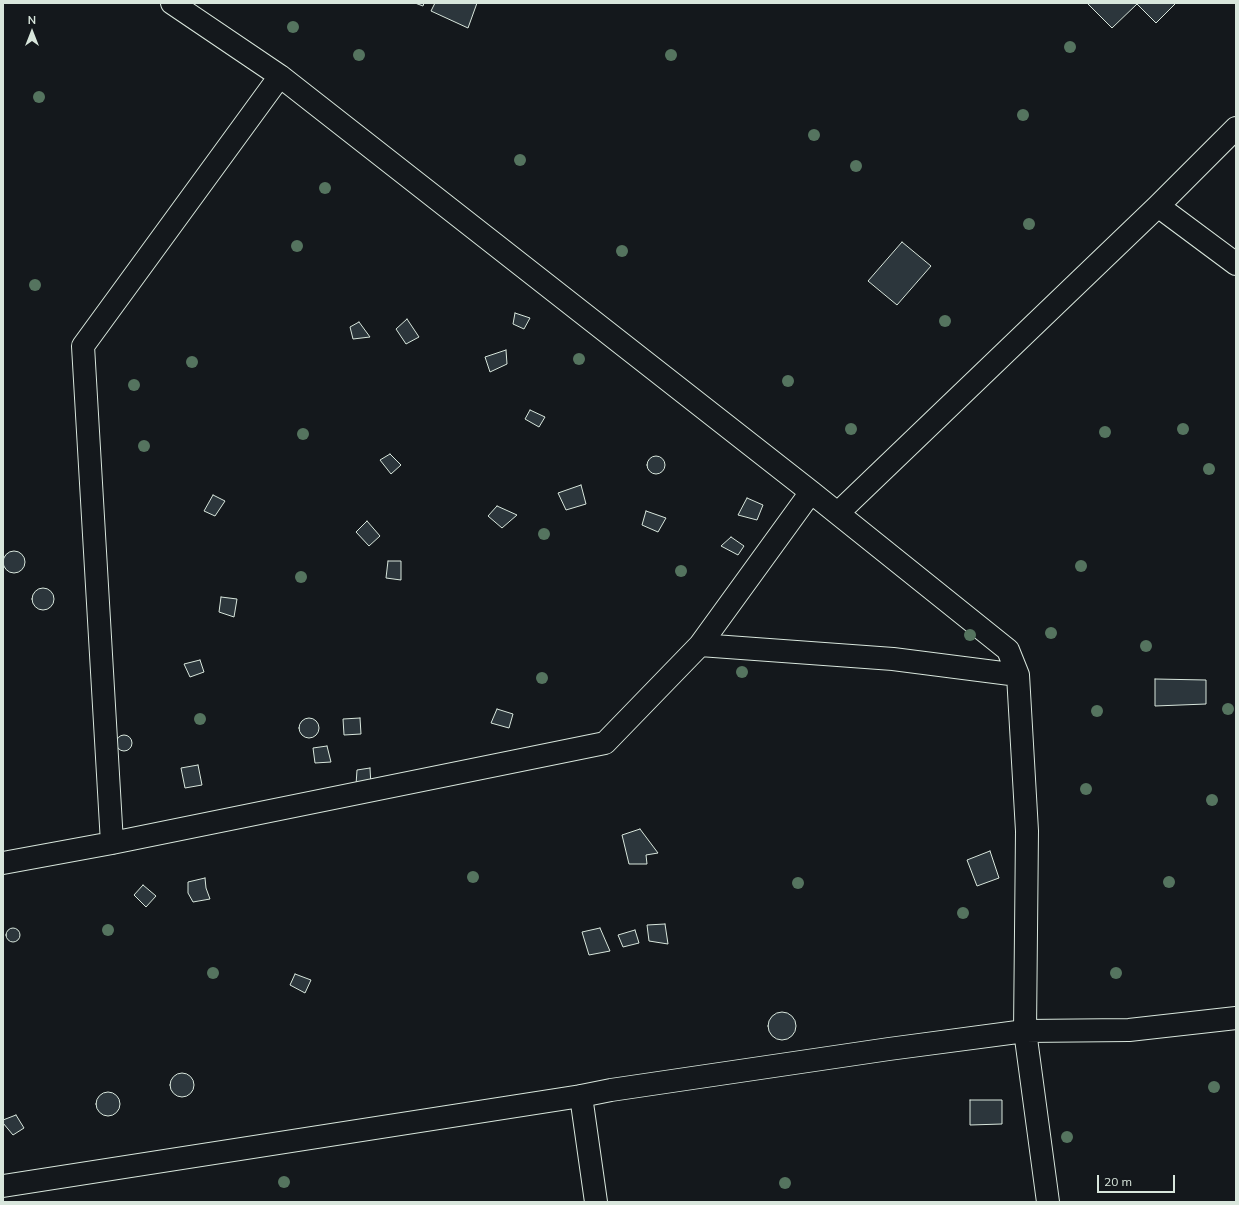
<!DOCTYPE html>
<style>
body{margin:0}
#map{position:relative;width:1239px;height:1205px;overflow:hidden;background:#14181c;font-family:Mulish,sans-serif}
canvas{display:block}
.frame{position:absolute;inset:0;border:4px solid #d8e6dc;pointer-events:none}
.north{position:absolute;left:12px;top:12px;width:40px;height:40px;-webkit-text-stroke:3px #14181c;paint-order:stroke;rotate:0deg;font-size:11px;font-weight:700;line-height:16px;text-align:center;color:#d8e6dc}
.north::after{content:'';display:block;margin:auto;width:14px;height:18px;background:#d8e6dc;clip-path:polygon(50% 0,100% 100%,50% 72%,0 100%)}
.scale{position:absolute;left:1097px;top:1175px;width:78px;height:18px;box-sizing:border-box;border:2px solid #d8e6dc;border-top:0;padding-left:5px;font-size:12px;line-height:14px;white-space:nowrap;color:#d8e6dc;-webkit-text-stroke:3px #14181c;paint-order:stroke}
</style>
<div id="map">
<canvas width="1239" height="1205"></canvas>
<div class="frame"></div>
<div class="north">N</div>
<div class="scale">20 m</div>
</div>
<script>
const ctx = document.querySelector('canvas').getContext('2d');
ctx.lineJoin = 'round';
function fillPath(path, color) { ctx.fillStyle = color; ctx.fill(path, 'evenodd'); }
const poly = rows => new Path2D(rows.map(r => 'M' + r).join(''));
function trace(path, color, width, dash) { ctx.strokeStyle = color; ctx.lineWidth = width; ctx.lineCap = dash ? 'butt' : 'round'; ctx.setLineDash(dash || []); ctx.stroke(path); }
const building = poly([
 [415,3,424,3,423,6,415,3],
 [435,3,477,3,468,28,431,11,435,3],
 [1087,3,1176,3,1156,23,1137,4,1112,28,1087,3],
 [902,242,931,266,897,305,868,281,902,242],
 [515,313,530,318,524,329,513,324,515,313],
 [407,319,419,337,406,344,396,329,407,319],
 [359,322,370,337,353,339,350,327,359,322],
 [506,350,507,364,490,372,485,357,506,350],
 [530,410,545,417,539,427,525,419,530,410],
 [390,454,401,465,391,474,380,460,390,454],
 '647 465a9 9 0 1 1 18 0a9 9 0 1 1-18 0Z',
 [581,485,586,504,566,510,558,493,581,485],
 [213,495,225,501,215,516,204,511,213,495],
 [747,498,763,505,757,520,738,515,747,498],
 [497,506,517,515,502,528,488,516,497,506],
 [646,511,666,518,658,532,642,525,646,511],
 [367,521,380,536,369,546,356,532,367,521],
 [731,537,744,546,738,555,721,546,731,537],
 '3 562a11 11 0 1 1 22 0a11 11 0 1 1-22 0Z',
 [388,561,401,561,401,580,386,578,388,561],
 '32 599a11 11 0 1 1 22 0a11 11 0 1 1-22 0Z',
 [221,597,237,599,234,617,219,612,221,597],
 [200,660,204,672,190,677,184,664,200,660],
 [1155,679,1206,680,1206,704,1155,706,1155,679],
 [497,709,513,714,509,728,491,723,497,709],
 '299 728a10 10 0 1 1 20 0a10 10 0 1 1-20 0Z',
 [360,718,361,734,344,735,343,719,360,718],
 '116 743a8 8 0 1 1 16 0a8 8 0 1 1-16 0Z',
 [327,746,331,762,315,763,313,748,327,746],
 [198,765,202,785,185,788,181,768,198,765],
 [370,768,371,786,356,785,357,770,370,768],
 [640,829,658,853,646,855,647,864,629,864,622,835,640,829],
 [990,851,999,878,977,886,967,860,990,851],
 [205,878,206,888,210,899,193,902,188,893,188,882,205,878],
 [143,885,156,896,146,907,134,895,143,885],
 [665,924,668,944,649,941,647,925,665,924],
 '6 935a7 7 0 1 1 14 0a7 7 0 1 1-14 0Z',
 [600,928,610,951,589,955,582,932,600,928],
 [635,930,639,943,623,947,618,935,635,930],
 [295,974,311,980,305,993,290,985,295,974],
 '768 1026a14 14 0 1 1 28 0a14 14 0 1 1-28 0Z',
 '170 1085a12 12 0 1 1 24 0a12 12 0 1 1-24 0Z',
 '96 1104a12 12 0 1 1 24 0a12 12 0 1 1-24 0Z',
 [970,1100,1002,1100,1002,1124,970,1125,970,1100],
 [16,1115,24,1128,13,1135,3,1123,3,1120,16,1115]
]);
const minor = poly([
 [172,3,280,76,811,492,1008,650,1018,675,1027,831,1025,1031,1048,1202],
 [1158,206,1236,264],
 [838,513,1158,206,1236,128],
 [700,645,811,492],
 [112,843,83,346,280,76],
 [3,863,112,843,605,743,700,645,893,659,1018,675],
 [581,1096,596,1202],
 [3,1186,581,1096,611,1090,889,1049,1025,1031,1129,1030,1236,1018]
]);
const trees = [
 [293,27],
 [1070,47],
 [359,55],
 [671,55],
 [39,97],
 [1023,115],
 [814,135],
 [520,160],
 [856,166],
 [325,188],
 [1029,224],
 [297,246],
 [622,251],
 [35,285],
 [945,321],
 [579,359],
 [192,362],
 [788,381],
 [134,385],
 [851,429],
 [1183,429],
 [1105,432],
 [303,434],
 [144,446],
 [1209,469],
 [544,534],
 [1081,566],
 [681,571],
 [301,577],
 [1051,633],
 [970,635],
 [1146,646],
 [742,672],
 [542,678],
 [1228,709],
 [1097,711],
 [200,719],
 [1086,789],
 [1212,800],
 [473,877],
 [1169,882],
 [798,883],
 [963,913],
 [108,930],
 [213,973],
 [1116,973],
 [1214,1087],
 [1067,1137],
 [284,1182],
 [785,1183]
];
fillPath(building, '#2c363c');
trace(building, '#d8e6dc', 1);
trace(minor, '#d8e6dc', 24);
trace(minor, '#14181c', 22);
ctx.fillStyle = '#55745f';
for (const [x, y] of trees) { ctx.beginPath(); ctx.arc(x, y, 6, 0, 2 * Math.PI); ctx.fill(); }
</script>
